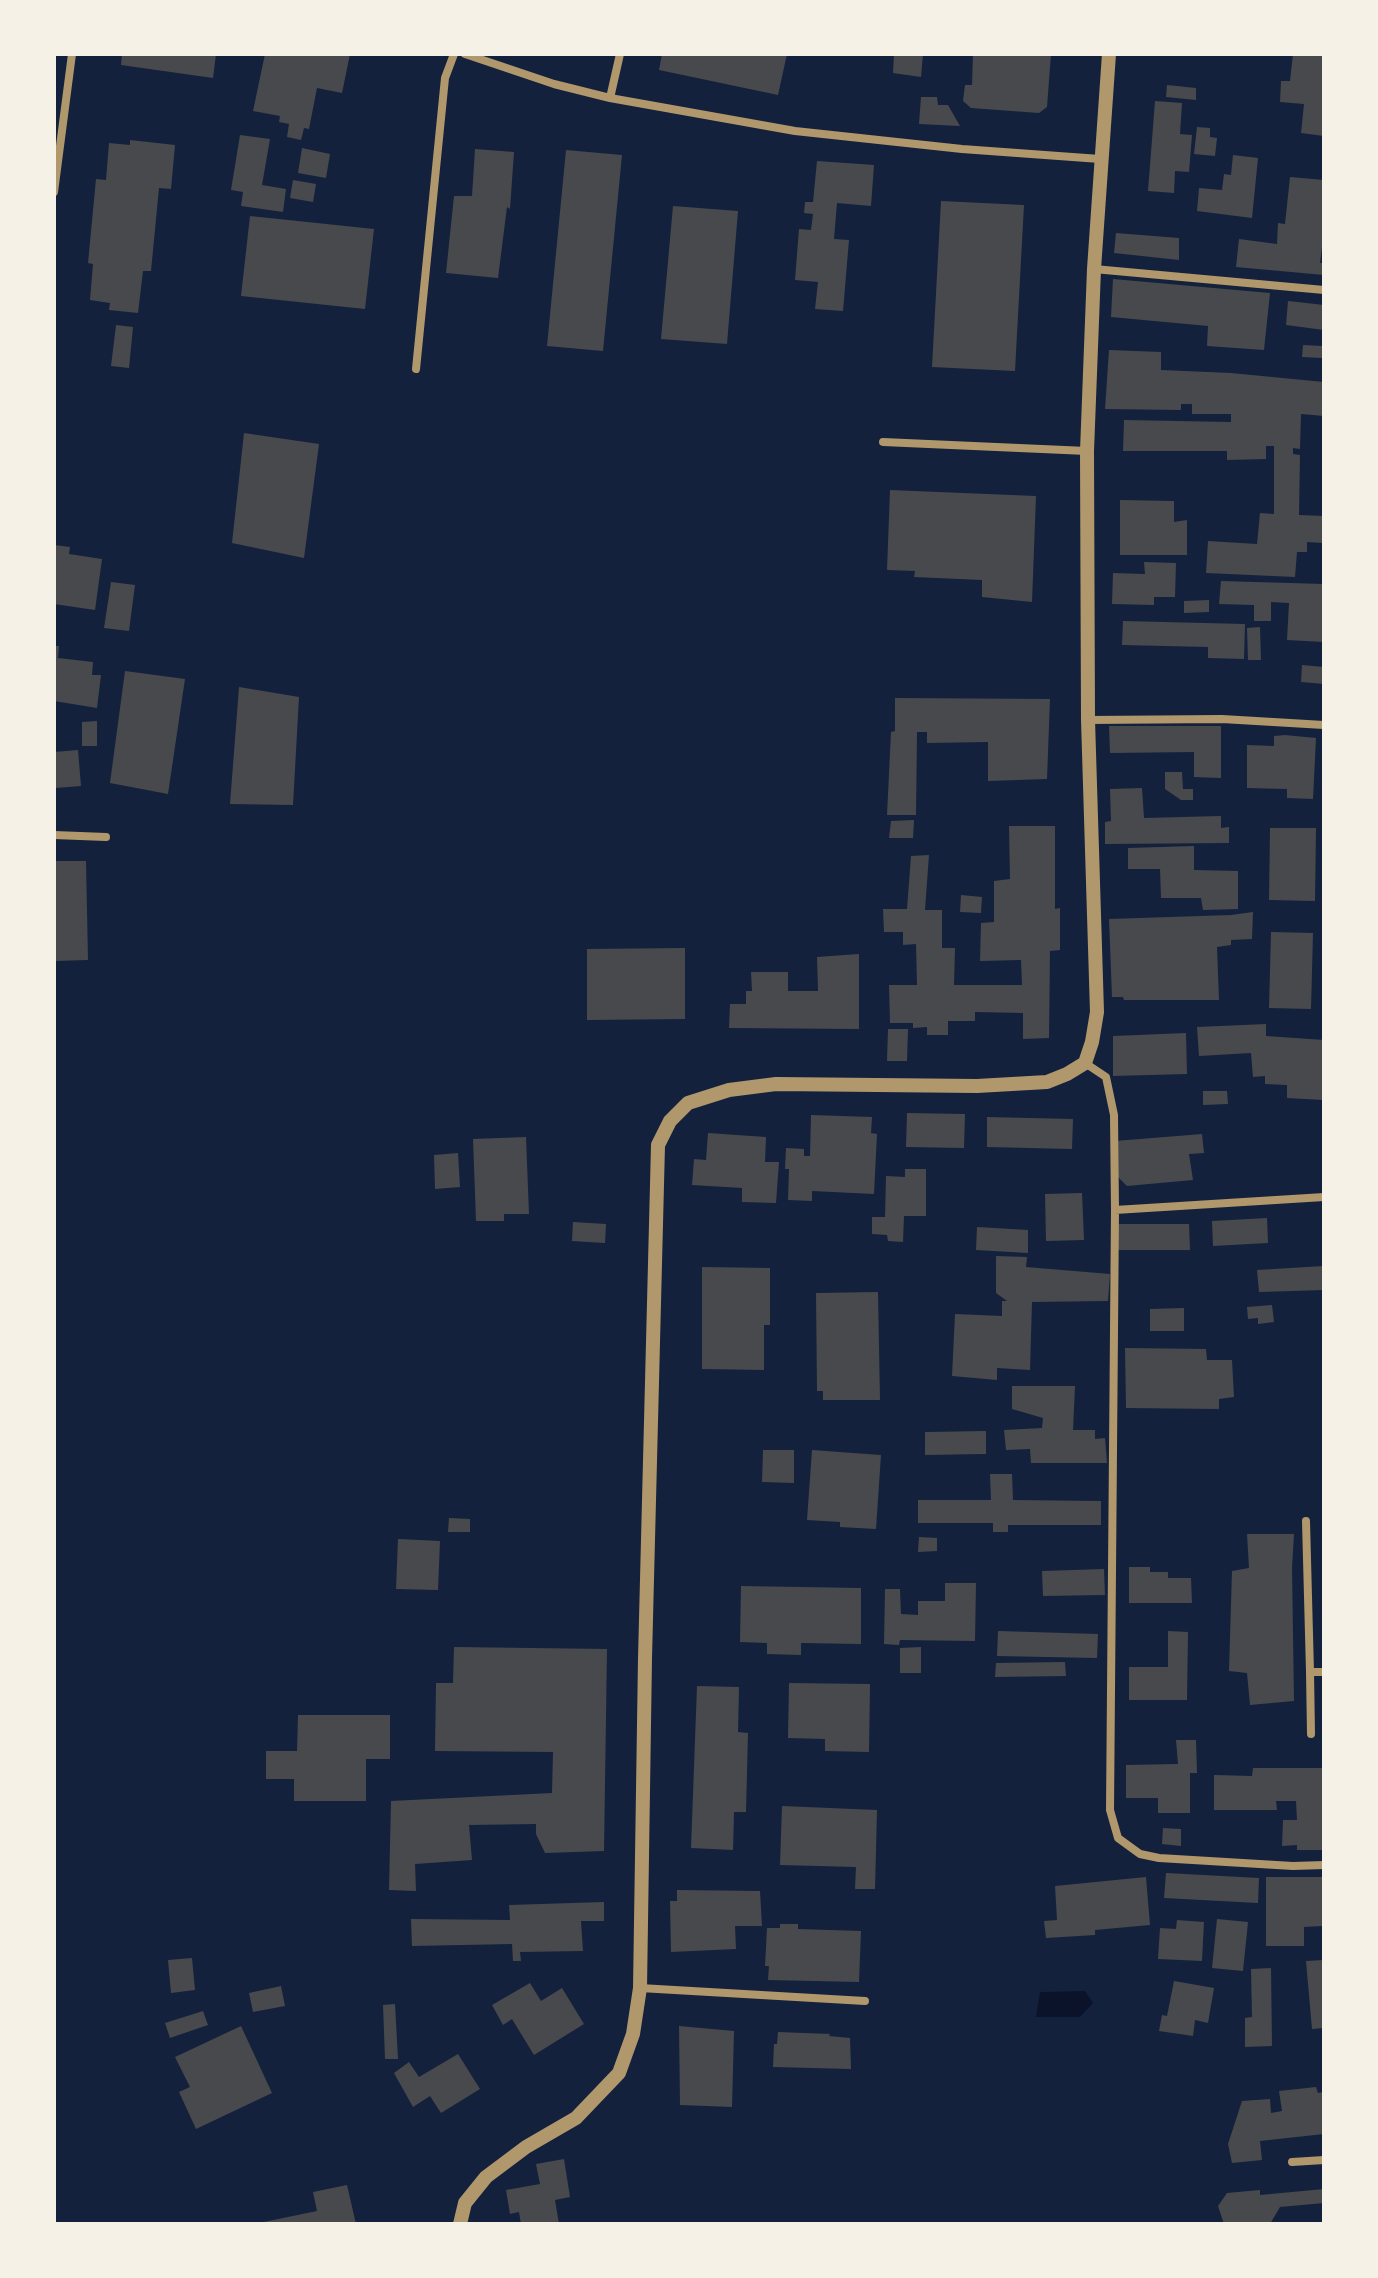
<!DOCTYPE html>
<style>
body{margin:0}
#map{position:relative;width:1378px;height:2278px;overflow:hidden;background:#14213d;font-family:"Varela Round",sans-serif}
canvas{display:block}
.frame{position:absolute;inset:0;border:56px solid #f6f1e7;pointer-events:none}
</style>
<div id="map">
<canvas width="1378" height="2278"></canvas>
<div class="frame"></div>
</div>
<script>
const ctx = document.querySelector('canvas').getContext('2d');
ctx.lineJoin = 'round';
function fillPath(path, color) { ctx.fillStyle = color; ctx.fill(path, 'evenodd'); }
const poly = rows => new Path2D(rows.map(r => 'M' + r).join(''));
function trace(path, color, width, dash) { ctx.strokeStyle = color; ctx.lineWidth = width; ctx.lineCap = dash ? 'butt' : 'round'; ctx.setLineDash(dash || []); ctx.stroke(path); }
const water = poly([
 [1085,1991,1093,2003,1080,2017,1036,2017,1040,1992]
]);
const building = poly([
 [122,54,216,54,213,78,121,65],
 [265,54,350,54,342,93,317,88,309,129,304,128,301,140,287,137,289,124,279,122,280,116,253,111],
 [662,54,787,54,778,95,659,70],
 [894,54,923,54,921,77,893,73],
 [973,54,1051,54,1047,107,1039,113,971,108,963,101,965,85,972,85],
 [1293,54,1324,54,1324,136,1301,133,1304,104,1280,102,1281,81,1290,81],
 [1167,85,1196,88,1196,100,1166,97],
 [921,97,937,97,938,105,948,105,960,126,919,124],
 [1155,101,1182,103,1180,134,1192,135,1189,172,1175,171,1174,193,1148,191],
 [1197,127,1210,128,1210,137,1217,138,1215,156,1194,154],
 [240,135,270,139,262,185,286,189,283,212,241,206,243,192,231,190],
 [130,140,175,145,171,189,159,188,151,271,143,271,138,313,109,310,110,303,90,300,93,264,88,263,96,179,106,180,109,143,130,145],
 [302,148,330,154,326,178,298,173],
 [475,149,514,152,510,209,507,207,498,278,446,273,454,196,472,196],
 [566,150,622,155,603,351,547,346],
 [1233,155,1258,158,1252,218,1197,211,1199,188,1222,190,1224,174,1231,175],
 [817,161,874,165,871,206,837,203,834,239,849,240,843,311,815,309,818,282,795,280,799,229,811,230,813,214,804,213,805,202,813,202],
 [1290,177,1324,180,1324,247,1322,247,1320,263,1324,263,1324,275,1236,267,1239,239,1277,244,1278,223,1285,224],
 [293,180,316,184,313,202,290,198],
 [941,201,1024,205,1015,371,932,367],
 [673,206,738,211,727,344,661,339],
 [250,216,374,229,365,309,241,296],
 [1116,233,1179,238,1179,260,1114,253],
 [1113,279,1270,293,1264,350,1207,346,1208,326,1111,317],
 [1288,301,1324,305,1324,330,1286,325],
 [116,325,133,327,129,368,111,366],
 [1303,345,1323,346,1322,358,1302,357],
 [1109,350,1161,352,1161,370,1231,373,1324,382,1324,416,1301,414,1300,449,1293,448,1293,454,1300,455,1299,515,1324,516,1324,543,1307,542,1307,552,1297,552,1295,577,1206,573,1208,541,1257,544,1260,513,1274,514,1274,446,1266,446,1266,459,1227,460,1227,451,1123,451,1124,420,1231,422,1231,414,1192,414,1192,404,1181,404,1181,410,1105,409],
 [244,433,319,444,304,558,232,543],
 [890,490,1036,496,1032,602,982,597,982,580,914,577,915,571,887,570],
 [1120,500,1174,501,1174,522,1187,520,1187,555,1120,555],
 [54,545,70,547,69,554,102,559,95,610,54,604],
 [1144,562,1176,563,1175,597,1154,597,1154,605,1112,604,1113,573,1145,574],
 [1221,581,1324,584,1324,642,1287,640,1289,603,1271,602,1271,621,1254,621,1254,605,1219,604],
 [111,582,135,585,129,631,104,628],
 [1209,600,1209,612,1184,613,1184,601],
 [1123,621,1245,624,1244,659,1208,658,1208,647,1122,645],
 [1260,627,1261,660,1248,660,1247,628],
 [54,646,59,646,58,658,93,662,92,675,101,675,97,708,54,701],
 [1302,665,1324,667,1324,684,1301,682],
 [125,671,185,679,168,794,110,783],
 [239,687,299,697,293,805,230,804],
 [895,698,1050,699,1047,779,988,781,988,742,927,743,927,732,917,732,916,815,887,815,891,732,895,731],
 [97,721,97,746,82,746,82,722],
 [1109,726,1221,726,1221,778,1194,777,1194,752,1110,753],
 [1285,735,1316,738,1313,799,1287,798,1287,789,1247,788,1247,745,1274,746,1274,736],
 [78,750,81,786,56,788,54,752],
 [1165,772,1182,772,1183,789,1193,789,1193,800,1181,800,1165,789],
 [1142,788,1144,818,1221,816,1221,828,1229,827,1229,843,1105,844,1105,822,1111,821,1110,789],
 [914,820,913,838,889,838,891,821],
 [1009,826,1055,826,1055,909,1060,908,1060,950,1050,951,1049,1038,1023,1039,1023,1013,975,1012,975,1021,948,1021,948,1035,927,1035,927,1027,913,1028,913,1023,890,1023,889,985,917,985,916,944,903,945,903,932,884,932,883,909,907,909,911,856,929,855,925,910,942,910,942,948,955,948,954,985,1022,985,1021,960,980,961,981,923,994,922,994,881,1010,879],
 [1270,828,1316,828,1315,901,1269,900],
 [1194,846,1194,870,1238,871,1238,909,1203,910,1201,898,1161,898,1160,869,1128,869,1128,848],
 [54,861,86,861,88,960,54,961],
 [961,895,982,897,981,913,960,912],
 [1253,912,1252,939,1231,940,1231,945,1217,947,1219,1000,1124,1000,1123,997,1112,997,1109,919,1231,915],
 [1271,932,1313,933,1311,1009,1269,1008],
 [685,948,685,1019,587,1020,587,949],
 [859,954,859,1029,729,1028,730,1004,746,1004,746,991,752,991,751,972,788,972,788,991,818,991,817,957],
 [1266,1024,1266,1036,1324,1040,1324,1100,1287,1098,1287,1085,1265,1084,1265,1076,1253,1077,1251,1053,1199,1056,1197,1027],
 [888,1029,908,1029,907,1061,887,1061],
 [1186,1033,1187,1074,1113,1076,1113,1036],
 [1203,1091,1227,1091,1228,1104,1203,1105],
 [907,1113,965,1114,964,1148,906,1147],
 [811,1115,872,1117,871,1133,877,1134,874,1194,812,1191,812,1201,788,1200,789,1169,785,1169,786,1148,804,1149,804,1156,810,1156],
 [987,1117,1073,1119,1072,1149,987,1147],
 [708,1133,766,1137,765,1162,779,1162,776,1203,742,1202,742,1188,692,1185,694,1159,706,1160],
 [1202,1134,1204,1153,1189,1154,1193,1180,1127,1186,1116,1175,1115,1141],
 [526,1137,529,1214,504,1214,504,1221,476,1221,473,1139],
 [458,1153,460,1187,435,1189,434,1155],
 [905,1169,926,1169,926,1216,904,1216,903,1242,888,1241,887,1235,872,1234,872,1217,885,1217,886,1176,905,1177],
 [1082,1193,1084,1240,1046,1241,1045,1194],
 [1267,1218,1268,1243,1213,1246,1212,1221],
 [573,1222,606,1224,605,1243,572,1241],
 [1116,1224,1189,1224,1190,1250,1116,1250],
 [977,1227,1028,1230,1028,1253,976,1250],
 [996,1256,1027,1257,1026,1267,1110,1274,1108,1301,1032,1302,1030,1370,997,1368,997,1380,952,1376,955,1314,1002,1316,1002,1301,1007,1301,996,1293],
 [1324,1266,1324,1290,1259,1292,1257,1270],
 [702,1267,770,1268,770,1325,764,1325,764,1370,702,1369],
 [878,1292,880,1400,823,1400,823,1391,817,1391,816,1293],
 [1272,1305,1274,1322,1258,1324,1258,1318,1248,1319,1247,1307],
 [1184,1308,1184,1331,1150,1331,1150,1309],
 [1125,1348,1206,1349,1207,1360,1232,1360,1234,1397,1219,1399,1219,1409,1126,1408],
 [1012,1386,1075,1386,1073,1430,1095,1430,1095,1439,1105,1438,1107,1463,1031,1463,1030,1449,1006,1450,1004,1430,1042,1428,1043,1418,1012,1409],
 [986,1431,986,1454,925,1455,925,1432],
 [763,1450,794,1450,794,1483,762,1482],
 [812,1450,881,1455,876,1529,840,1527,840,1522,807,1520],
 [990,1474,1012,1474,1013,1500,1101,1501,1101,1525,1008,1525,1008,1532,993,1532,993,1523,918,1523,918,1500,991,1500],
 [449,1518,470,1519,470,1532,448,1532],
 [1247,1534,1294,1534,1292,1568,1294,1701,1250,1705,1247,1673,1229,1671,1232,1571,1249,1568],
 [919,1537,937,1538,937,1551,918,1552],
 [398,1539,440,1541,438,1590,396,1589],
 [1129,1567,1150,1567,1150,1572,1168,1572,1168,1578,1191,1578,1192,1603,1129,1603],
 [1104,1569,1105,1595,1043,1596,1042,1571],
 [945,1583,976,1583,975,1641,900,1640,899,1645,884,1644,885,1589,900,1589,901,1614,918,1615,918,1601,945,1601],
 [741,1586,861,1588,861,1644,801,1643,801,1655,767,1654,767,1643,740,1642],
 [998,1631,1098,1634,1097,1658,997,1656],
 [1168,1631,1188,1632,1187,1700,1129,1700,1129,1667,1168,1667],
 [454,1647,607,1649,604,1851,545,1853,536,1834,536,1824,469,1825,472,1860,415,1864,416,1891,389,1890,391,1801,552,1793,553,1752,435,1751,436,1683,453,1683],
 [921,1647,921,1673,900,1673,900,1648],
 [1065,1662,1066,1676,995,1677,996,1663],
 [789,1683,870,1684,869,1752,825,1751,825,1739,788,1738],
 [697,1686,739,1687,738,1732,748,1733,746,1812,734,1812,733,1850,691,1848],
 [298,1715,390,1715,390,1759,366,1759,366,1801,294,1801,294,1779,266,1779,266,1751,297,1751],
 [1176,1740,1196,1740,1197,1773,1190,1773,1190,1813,1158,1813,1158,1798,1126,1798,1126,1765,1178,1764],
 [1253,1768,1324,1768,1324,1850,1297,1850,1297,1845,1282,1846,1283,1820,1297,1820,1296,1801,1276,1801,1277,1810,1214,1810,1214,1775,1252,1776],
 [782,1806,877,1810,875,1889,855,1889,856,1867,780,1865],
 [1163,1828,1181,1829,1181,1846,1162,1844],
 [1166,1873,1259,1878,1258,1903,1164,1898],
 [1146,1877,1150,1925,1095,1930,1095,1935,1046,1938,1044,1921,1057,1920,1055,1886],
 [1266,1877,1324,1877,1323,1926,1304,1927,1304,1946,1266,1946],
 [677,1890,760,1891,762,1926,735,1926,736,1949,671,1952,670,1901,677,1901],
 [604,1902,604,1921,581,1921,583,1951,520,1952,521,1961,513,1961,512,1944,412,1946,411,1919,510,1920,509,1905],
 [1217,1919,1248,1922,1243,1971,1212,1968],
 [1177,1920,1204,1922,1202,1961,1158,1959,1160,1928,1176,1929],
 [780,1924,798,1924,798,1929,861,1931,859,1982,768,1980,769,1966,765,1966,767,1928,780,1928],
 [192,1958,195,1990,171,1993,168,1960],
 [1324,1960,1324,2028,1312,2029,1306,1961],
 [1271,1968,1272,2046,1245,2047,1245,2018,1252,2017,1251,1969],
 [1174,1981,1214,1988,1208,2023,1195,2020,1193,2036,1159,2031,1162,2015,1167,2016],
 [530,1983,541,2001,562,1988,584,2024,534,2055,512,2019,503,2025,492,2005],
 [281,1986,285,2006,253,2012,249,1993],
 [395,2004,398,2059,385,2059,383,2005],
 [203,2011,208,2025,170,2038,165,2023],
 [241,2026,272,2093,196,2129,179,2092,190,2087,175,2057],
 [679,2026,734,2031,732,2107,680,2105],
 [778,2032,830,2034,829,2036,850,2038,851,2069,773,2067,774,2044,777,2044],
 [458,2054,480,2089,441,2113,430,2096,413,2107,394,2073,409,2062,419,2077],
 [1316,2087,1318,2093,1324,2092,1324,2134,1260,2141,1262,2160,1232,2163,1228,2144,1242,2101,1270,2099,1271,2113,1282,2111,1279,2091],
 [564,2159,570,2197,555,2200,559,2224,521,2224,519,2212,510,2214,506,2190,540,2184,536,2164],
 [347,2185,356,2224,254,2224,317,2211,313,2192],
 [1324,2189,1324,2203,1280,2207,1270,2224,1224,2224,1218,2206,1227,2193,1260,2190,1260,2195]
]);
const minor = poly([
 [465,54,554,84,610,98,795,131,962,149,1100,159],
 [610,98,620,54],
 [54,192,72,54],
 [1094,269,1324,290],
 [416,369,445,78,454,54],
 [883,442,1087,451],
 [1088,720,1222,719,1324,725],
 [54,835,106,837],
 [1085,1063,1106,1077,1114,1115,1115,1210,1110,1810,1118,1838,1140,1854,1159,1858,1293,1866,1324,1865],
 [1115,1210,1324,1197],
 [1306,1521,1310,1672,1324,1672],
 [1310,1672,1311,1734],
 [640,1988,865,2001],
 [1292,2162,1324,2160]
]);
const tertiary = poly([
 [460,2224,465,2203,486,2177,526,2147,576,2118,619,2073,633,2034,640,1988,645,1658,658,1145,670,1121,688,1103,729,1090,776,1084,977,1086,1047,1082,1067,1074,1085,1063,1092,1042,1097,1012,1088,720,1087,451,1094,269,1109,54]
]);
fillPath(water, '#0b132b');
fillPath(building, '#48494c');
trace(minor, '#b1986c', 8);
trace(tertiary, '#b1986c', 14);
</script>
